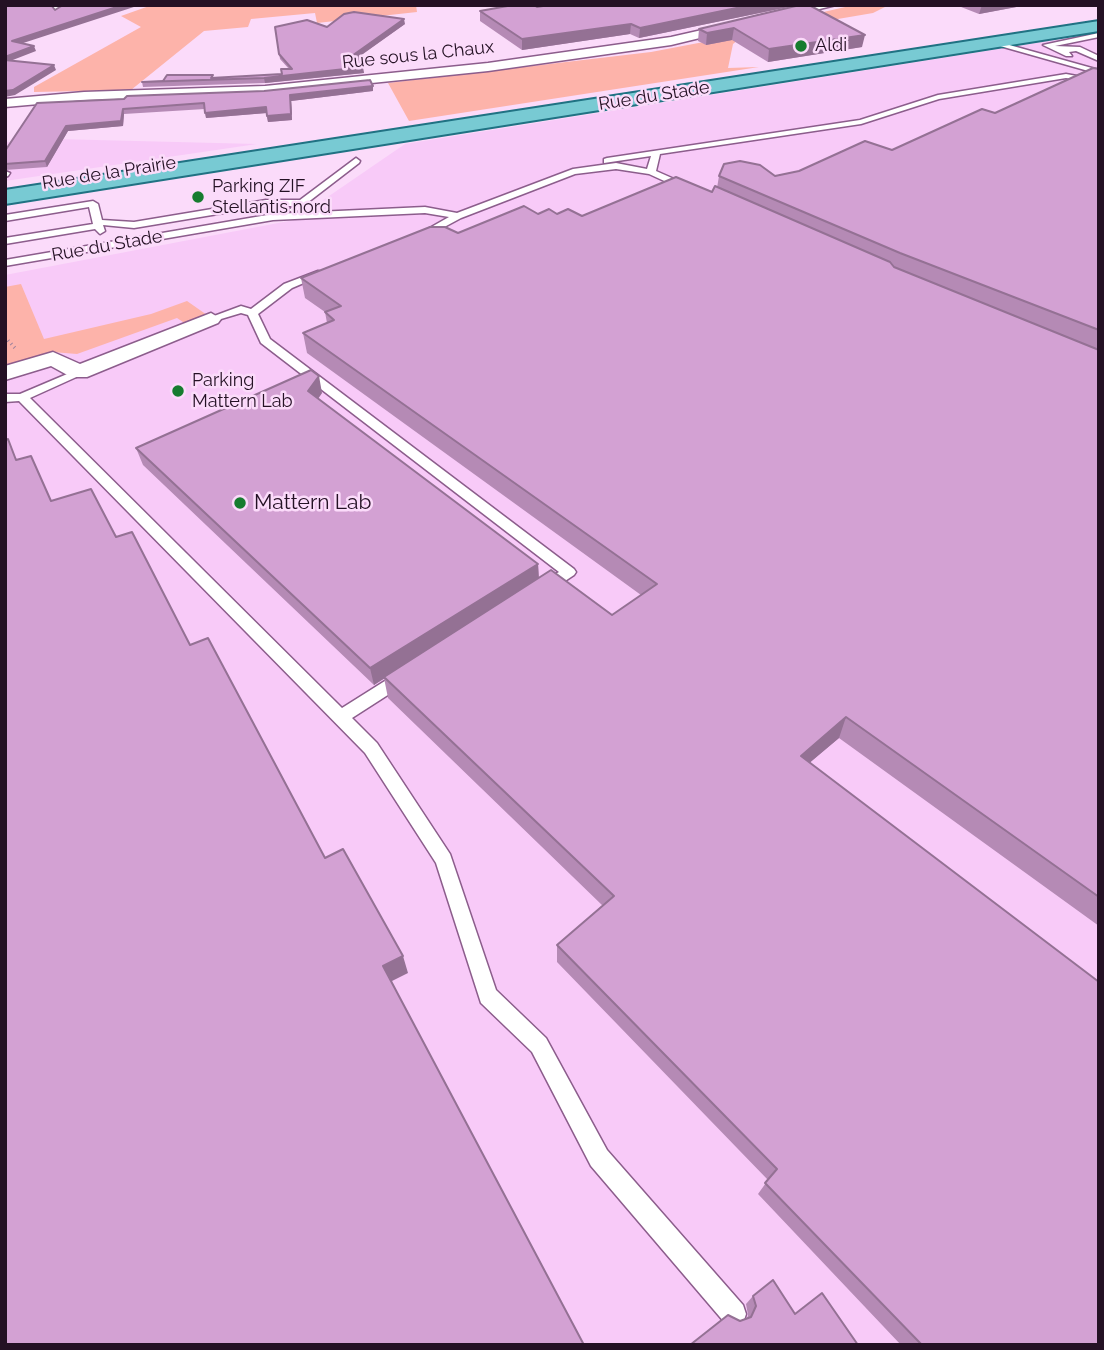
<!DOCTYPE html>
<style>
body{margin:0}
#map{position:relative;width:1104px;height:1350px;overflow:hidden;background:#fbdbfa;font-family:Raleway,sans-serif}
canvas{display:block}
.frame{position:absolute;inset:0;border:7px solid #241124;pointer-events:none}
</style>
<div id="map">
<canvas width="1104" height="1350"></canvas>
<div class="frame"></div>
</div>
<script>
const ctx = document.querySelector('canvas').getContext('2d');
ctx.lineJoin = 'round';
function fillPath(path, color) { ctx.fillStyle = color; ctx.fill(path, 'evenodd'); }
const poly = rows => new Path2D(rows.map(r => 'M' + r).join(''));
function trace(path, color, width, dash) { ctx.strokeStyle = color; ctx.lineWidth = width; ctx.lineCap = dash ? 'butt' : 'round'; ctx.setLineDash(dash || []); ctx.stroke(path); }
function drawText(font, color, halo, rows, align = 'center') {
  ctx.font = font + ' Raleway,sans-serif'; ctx.lineWidth = 5; ctx.setLineDash([]); ctx.textBaseline = 'middle'; ctx.strokeStyle = halo; ctx.fillStyle = color; for (const [text, x, y, turn = 0] of rows) {
    ctx.save(); ctx.translate(x, y); ctx.rotate((+turn || 0) * Math.PI / 180); ctx.textAlign = isNaN(turn) ? turn : align; if (halo) ctx.strokeText(text, 0, 0); ctx.fillText(text, 0, 0); ctx.restore();
  }
}
const built = poly([
 [1099,33,1099,1345,5,1345,5,275,294,220,405,144],
 [55,139,257,144,5,181,5,142]
]);
const green = poly([
 [152,5,416,5,417,12,317,23,315,13,251,19,248,27,204,31,131,90,34,92,34,87,141,27,121,16],
 [854,5,889,5,873,13,744,35,733,44,728,68,759,67,409,121,388,83,651,52,730,37,732,33],
 [21,284,44,339,151,314,187,301,207,315,186,324,177,318,77,354,52,352,5,365,5,287]
]);
const path = poly([
 [5,337,15,348]
]);
const service = poly([
 [1099,33,1099,37,1055,46,1080,47,1099,56,1099,61,1076,51,1069,52,1072,56,1066,56,1043,45,1099,33],
 [995,41,1099,70,1099,74,993,44,995,41],
 [1066,74,1099,80,1099,84,1066,78,939,99,861,124,660,154,656,171,690,186,690,190,684,190,649,174,616,169,575,174,461,218,422,239,417,236,419,234,449,217,425,213,273,220,5,266,5,260,273,214,425,207,457,213,573,169,616,163,647,169,651,156,604,163,604,159,607,158,860,120,938,95,1066,74],
 [356,158,360,161,359,163,294,213,289,210,294,206,266,206,134,228,103,225,105,231,100,234,95,229,5,244,5,238,93,224,89,207,5,221,5,215,93,201,98,204,102,220,134,222,266,200,300,200,356,158],
 [5,171,10,173,8,176,5,177,5,171],
 [318,271,327,273,292,288,258,314,270,339,574,569,576,572,574,575,547,593,537,593,535,589,537,585,559,572,261,343,248,315,241,313,211,322,206,319,241,306,251,309,284,284,318,271],
 [79,369,85,372,83,374,30,398,342,708,396,674,408,674,410,678,408,682,352,718,377,743,450,854,496,990,546,1038,607,1150,743,1305,746,1314,743,1323,734,1326,725,1323,591,1166,532,1052,481,1003,436,863,365,753,19,401,5,402,5,394,20,394,79,369]
]);
const minor = poly([
 [51,5,63,5,63,8,57,12,51,5],
 [812,5,836,5,671,45,488,71,265,94,84,100,5,107,5,99,84,92,265,86,488,63,671,37,812,5],
 [211,313,221,319,218,323,87,377,71,377,51,366,5,380,5,366,53,352,80,364,211,313]
]);
const primary = poly([
 [1099,21,1099,31,5,204,5,190,1099,21]
]);
const wall = poly([
 [798,5,639,38,630,34,522,50,480,21,480,11,537,7],
 [800,5,862,47,768,62,732,40,706,45,698,41,699,29],
 [956,5,1027,5,979,14],
 [405,24,358,57,364,73,265,83,143,87,142,82,282,74,289,69,280,59,275,27,327,27],
 [1099,69,1099,926,839,738,809,763,1099,1345,901,1345,758,1194,768,1180,557,962,557,945,603,906,388,698,384,678,374,685,143,465,136,448,322,393,318,399,538,564,539,579,612,615,641,595,307,353,303,333,327,323,325,312,305,298,301,278,458,233,538,214,557,214,582,216,712,192,717,188,719,176,775,176,892,150,995,113],
 [373,91,291,101,292,120,268,122,266,113,206,118,205,109,124,114,123,126,68,131,47,167,5,170,5,151,37,103],
 [753,1296,795,1314,740,1321,747,1319,748,1315,746,1304]
]);
const shadedWall = poly([
 [123,5,140,5,14,46,12,41],
 [751,5,798,5,639,38,640,28],
 [982,5,1027,5,979,14],
 [404,19,405,24,349,64,349,58],
 [631,24,630,34,522,50,522,39],
 [734,28,732,40,706,45,707,33],
 [865,35,862,47,768,62,769,49],
 [34,46,36,51,5,63,5,57],
 [54,65,56,70,15,95,5,97,5,91],
 [363,67,364,73,265,83,264,78],
 [373,86,373,91,291,101,292,120,268,122,267,116,290,95],
 [266,107,267,113,206,118,205,113],
 [123,109,124,114,123,126,68,131,47,167,45,161,66,126],
 [319,376,322,393,311,408,308,391],
 [538,564,539,582,374,685,370,668],
 [846,717,839,738,794,776,801,756],
 [403,956,408,973,388,983,383,966]
]);
const building = poly([
 [5,5,51,5,55,10,63,5,123,5,12,41,34,46,5,57,5,5],
 [513,5,534,5,537,7,549,5,751,5,640,28,631,24,522,39,480,11,513,5],
 [800,5,809,5,865,35,769,49,734,28,707,33,699,29,800,5],
 [354,12,404,19,349,58,358,57,363,67,264,78,142,82,163,81,167,75,213,75,211,78,282,74,281,69,292,69,279,54,275,27,307,20,327,27,344,14,354,12],
 [5,60,54,65,13,90,5,91,5,60],
 [1093,68,1099,69,1099,330,900,253,719,176,724,164,740,161,760,165,775,176,799,171,865,141,892,150,982,109,995,113,1093,68],
 [370,80,373,86,290,95,291,114,267,116,266,107,205,113,204,103,123,109,121,121,66,126,45,161,5,164,5,151,37,103,124,99,127,96,264,91,370,80],
 [676,177,712,192,715,186,890,262,894,267,1099,350,1099,897,846,717,801,756,1099,982,1099,1345,922,1345,765,1183,777,1169,557,945,614,896,384,677,551,570,612,615,657,584,303,333,334,320,325,312,341,306,301,278,430,227,445,227,458,233,524,206,538,214,549,209,557,214,568,209,582,216,676,177],
 [311,370,319,376,308,391,538,564,370,668,136,448,311,370],
 [8,439,16,460,31,456,51,501,91,489,116,537,132,532,190,645,208,638,325,858,343,849,403,956,383,966,584,1345,5,1345,5,440,8,439],
 [773,1280,795,1314,822,1293,858,1345,690,1345,728,1315,740,1321,751,1317,756,1306,753,1296,773,1280]
]);
const markers = [
 [801,46,7,"#167c2f"],
 [198,197,7,"#167c2f"],
 [178,391,7,"#167c2f"],
 [240,503,7,"#167c2f"]
];
const farPoinames = [
 ["Aldi",815,46],
 ["Parking ZIF",212,187],
 ["Stellantis nord",212,208],
 ["Parking",192,381],
 ["Mattern Lab",192,402]
];
const farStreetnames = [
 ["Rue sous la Chaux",418,55,-6],
 ["Rue du Stade",654,96,-9],
 ["Rue de la Prairie",109,173,-9],
 ["Rue du Stade",107,246,-10]
];
const poiNames = [
 ["Mattern Lab",254,503]
];
fillPath(built, '#f8caf8');
fillPath(green, '#fdb3aa');
trace(service, '#8c5d8c', 3);
trace(minor, '#8c5d8c', 3);
trace(primary, '#207283', 4);
trace(path, '#9c829c', 3.5, [1, 3.5]);
fillPath(service, '#fff');
fillPath(minor, '#fff');
fillPath(primary, '#78cad3');
fillPath(wall, '#b58ab5');
fillPath(shadedWall, '#947194');
fillPath(building, '#d3a1d3');
trace(building, '#947194', 2);
for (const [x, y, r, color] of markers) { const dot = new Path2D(); dot.arc(x, y, r, 0, 2 * Math.PI); ctx.fillStyle = color; ctx.fill(dot); trace(dot, '#fbdbfa', 2.5); }
drawText('18px', '#241124', '#fbdbfa', farPoinames, 'left');
drawText('18px', '#241124', '#fbdbfa', farStreetnames);
drawText('21px', '#241124', '#fbdbfa', poiNames, 'left');
</script>
